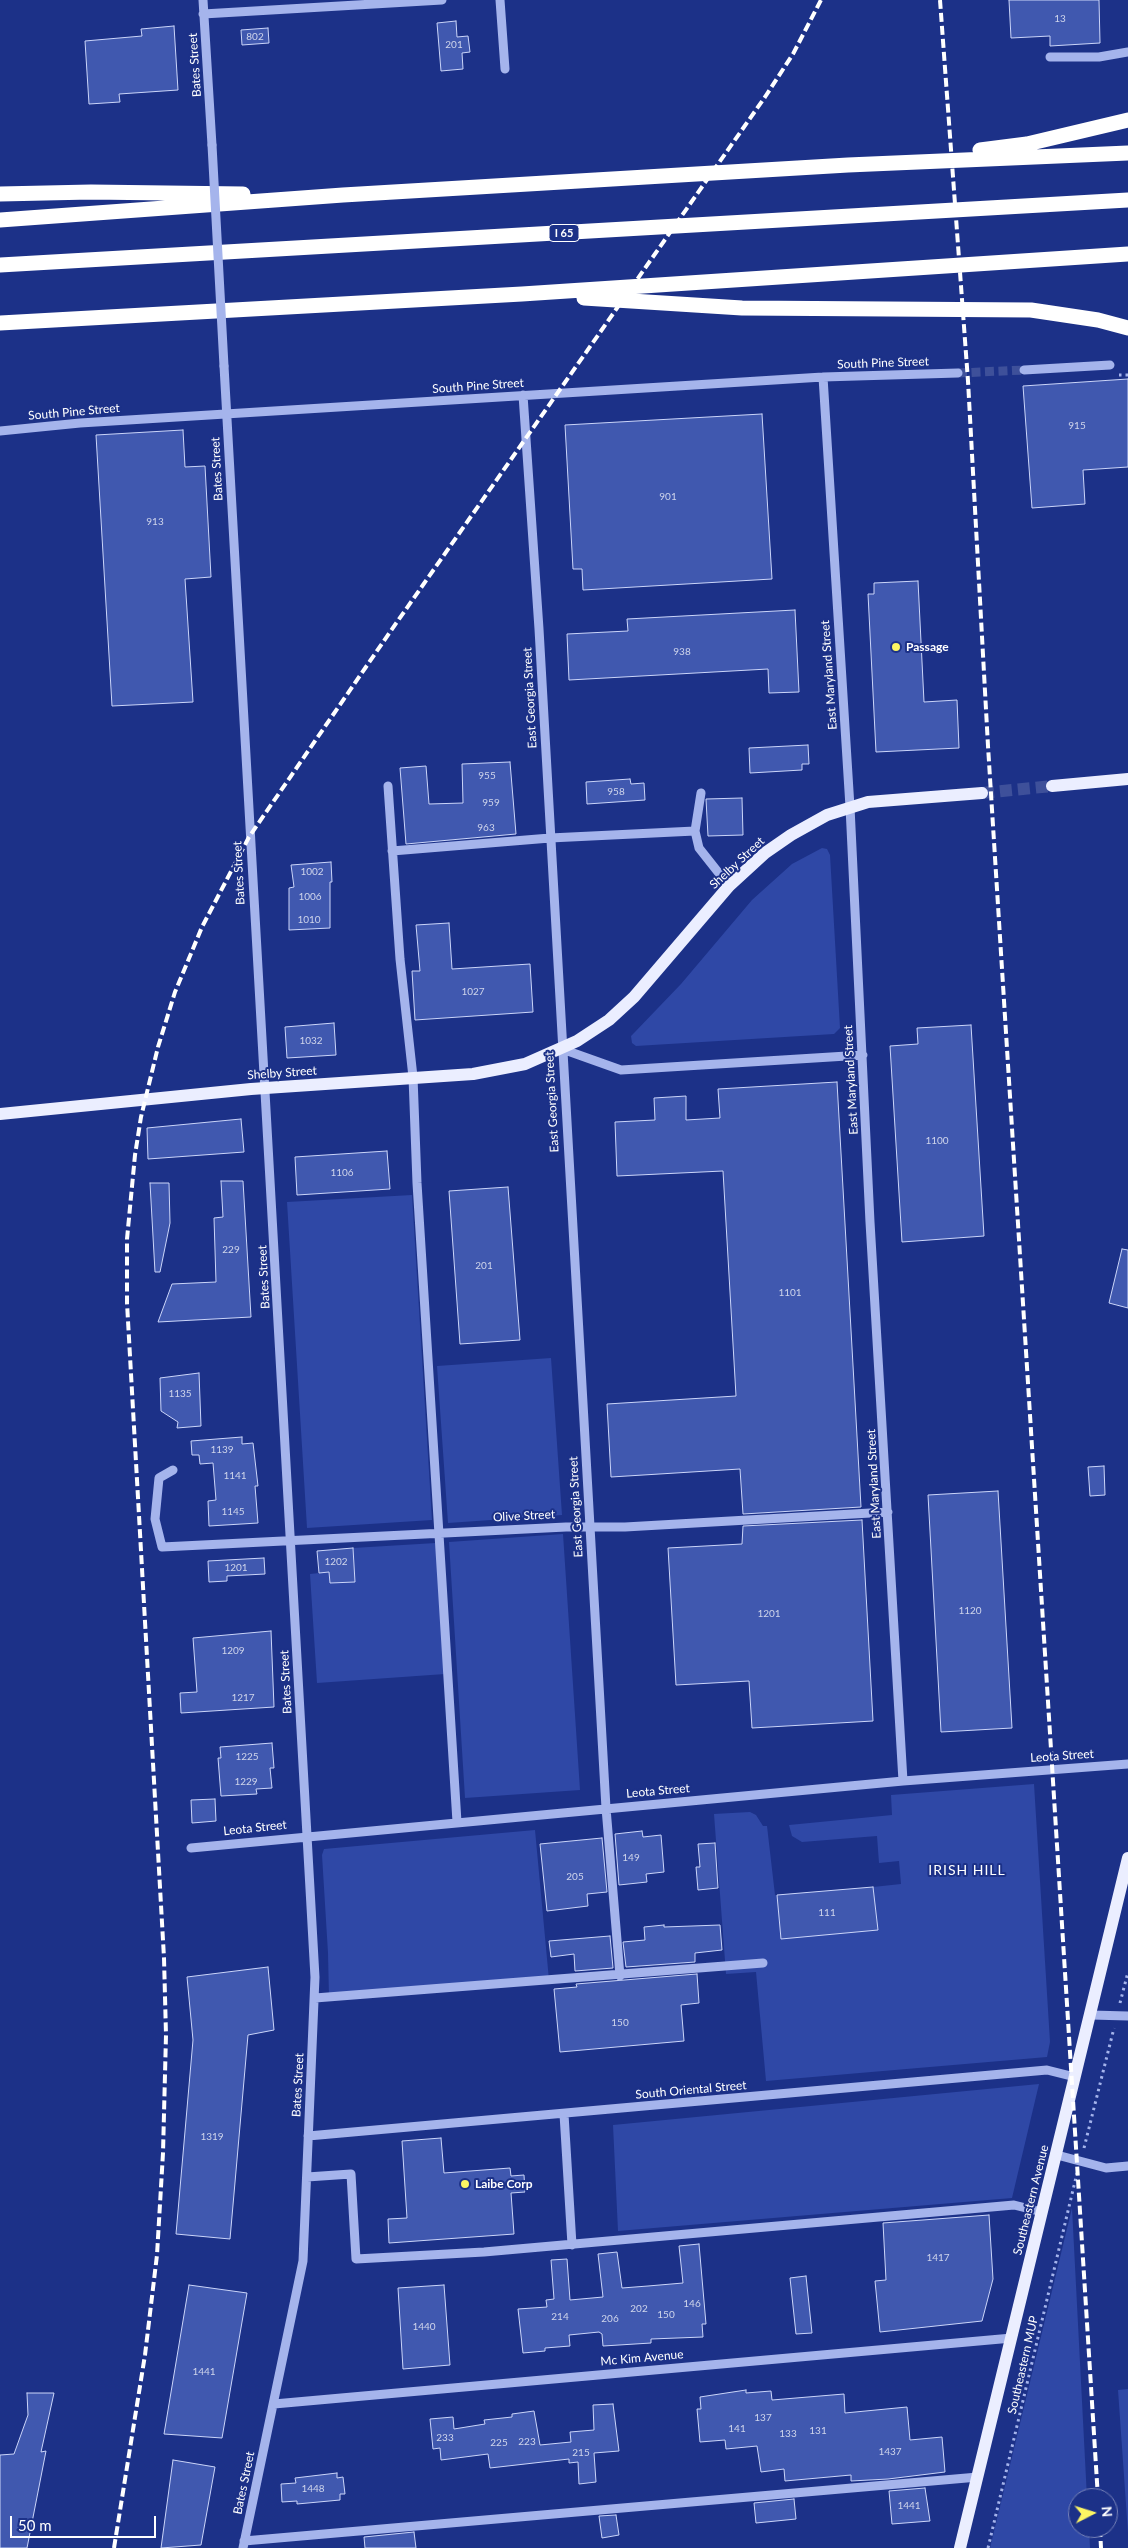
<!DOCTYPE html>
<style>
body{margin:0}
#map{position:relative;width:1128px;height:2548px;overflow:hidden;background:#1c3188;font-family:Lato,sans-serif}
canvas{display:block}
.north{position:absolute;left:1068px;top:2488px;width:50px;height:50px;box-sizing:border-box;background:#1c3188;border:1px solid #7783b8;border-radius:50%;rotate:85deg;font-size:14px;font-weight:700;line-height:20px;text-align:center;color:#fff}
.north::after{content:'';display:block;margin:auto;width:18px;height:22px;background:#fcf563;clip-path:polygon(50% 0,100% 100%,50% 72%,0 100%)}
.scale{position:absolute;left:10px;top:2516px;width:146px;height:22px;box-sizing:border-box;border:2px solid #fff;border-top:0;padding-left:6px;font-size:15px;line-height:18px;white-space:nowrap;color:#fff;-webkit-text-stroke:4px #1c3188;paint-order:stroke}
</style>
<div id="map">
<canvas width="1128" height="2548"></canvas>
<div class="north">N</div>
<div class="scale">50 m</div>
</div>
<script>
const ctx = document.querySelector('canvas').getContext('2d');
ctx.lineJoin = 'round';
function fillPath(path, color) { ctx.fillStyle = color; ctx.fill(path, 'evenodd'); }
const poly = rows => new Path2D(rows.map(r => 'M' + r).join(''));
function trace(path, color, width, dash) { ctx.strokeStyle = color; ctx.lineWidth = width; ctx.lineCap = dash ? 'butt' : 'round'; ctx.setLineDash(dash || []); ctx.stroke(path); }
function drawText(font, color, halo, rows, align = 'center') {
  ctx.font = font + ' Lato,sans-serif'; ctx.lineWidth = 4; ctx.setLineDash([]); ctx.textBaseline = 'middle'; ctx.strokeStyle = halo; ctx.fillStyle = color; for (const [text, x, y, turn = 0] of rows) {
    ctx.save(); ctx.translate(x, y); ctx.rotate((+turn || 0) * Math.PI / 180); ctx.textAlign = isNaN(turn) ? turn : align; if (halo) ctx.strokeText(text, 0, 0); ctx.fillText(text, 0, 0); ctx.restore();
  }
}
const green = poly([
 [822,848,827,849,830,855,840,1028,834,1034,636,1046,632,1043,631,1036,634,1033,681,984,752,900,792,864],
 [412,1195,432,1520,307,1528,287,1202],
 [551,1358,562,1515,448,1523,437,1366],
 [563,1534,580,1790,465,1798,449,1542],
 [436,1543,445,1674,317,1683,310,1574,329,1572,330,1583,355,1582,353,1548],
 [1034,1784,1050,2042,1047,2057,766,2081,756,1972,726,1974,714,1814,750,1812,756,1815,763,1826,767,1826,775,1895,877,1930,873,1887,901,1884,899,1861,879,1863,877,1836,802,1842,792,1836,789,1825,892,1815,891,1795],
 [535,1830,549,1980,329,1997,328,1953,322,1855,324,1849],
 [1039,2084,1012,2198,618,2231,613,2125],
 [1072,2208,1087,2498,1078,2498,1078,2528,1089,2528,1090,2548,990,2548],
 [1128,2389,1128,2533,1118,2390]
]);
const building = poly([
 [1009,0,1099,0,1100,43,1050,46,1050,36,1011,38,1009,0],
 [456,21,457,37,468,36,470,52,462,53,463,69,441,71,437,23,456,21],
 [174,26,178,90,119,94,120,102,89,104,85,41,142,36,141,29,174,26],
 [268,28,269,43,242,45,241,30,268,28],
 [1128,379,1128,467,1083,470,1085,504,1032,508,1023,386,1128,379],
 [762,414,772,579,583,590,582,569,573,569,565,425,762,414],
 [183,430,185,467,205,466,211,577,185,579,193,702,112,706,96,435,183,430],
 [918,581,924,702,957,700,959,748,876,752,868,594,874,594,874,583,918,581],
 [795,610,799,692,769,693,768,669,569,680,567,634,628,631,627,619,795,610],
 [808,745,809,764,802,764,802,770,750,773,749,748,808,745],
 [510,762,516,834,406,844,400,768,426,766,429,804,463,803,462,764,510,762],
 [630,779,631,784,644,783,645,800,587,804,586,782,630,779],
 [742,798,743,835,708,836,706,799,742,798],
 [331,862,332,882,330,882,330,928,289,930,289,888,294,887,291,865,331,862],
 [449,923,452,969,530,964,533,1012,415,1020,412,971,420,971,416,925,449,923],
 [334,1023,336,1055,287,1058,285,1027,334,1023],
 [971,1025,984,1236,902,1242,890,1046,918,1044,917,1028,971,1025],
 [837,1082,861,1507,743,1514,740,1469,611,1477,607,1404,736,1396,723,1171,617,1176,615,1122,655,1120,654,1098,686,1096,686,1120,720,1118,718,1089,837,1082],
 [241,1119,244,1152,148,1159,147,1128,241,1119],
 [387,1151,390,1189,297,1195,295,1157,387,1151],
 [221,1181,243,1181,251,1317,158,1322,172,1284,216,1282,214,1218,223,1217,221,1181],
 [150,1183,169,1183,170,1223,160,1272,155,1272,150,1183],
 [508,1187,520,1340,460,1344,449,1191,508,1187],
 [1122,1249,1128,1250,1128,1308,1109,1303,1122,1249],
 [199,1373,201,1426,177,1428,178,1422,161,1411,160,1378,199,1373],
 [242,1437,242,1444,253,1443,258,1486,255,1486,258,1523,209,1526,208,1501,216,1500,213,1463,200,1464,199,1455,192,1455,191,1441,242,1437],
 [1104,1466,1105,1495,1090,1496,1088,1467,1104,1466],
 [998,1491,1012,1728,941,1732,928,1495,998,1491],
 [862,1520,873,1721,752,1728,749,1681,676,1685,668,1548,742,1544,743,1526,862,1520],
 [353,1548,355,1582,330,1583,329,1572,319,1573,317,1551,353,1548],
 [264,1558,265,1574,227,1576,227,1581,209,1582,208,1561,264,1558],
 [271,1631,274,1707,181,1713,180,1693,197,1692,193,1638,271,1631],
 [272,1743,274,1768,270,1768,272,1788,256,1789,257,1794,221,1796,218,1758,221,1758,220,1747,272,1743],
 [215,1799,216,1821,192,1823,191,1800,215,1799],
 [642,1831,643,1837,661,1835,664,1872,646,1874,647,1882,619,1885,615,1834,642,1831],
 [602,1838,607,1892,587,1894,588,1906,547,1911,540,1844,602,1838],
 [715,1843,718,1888,698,1890,696,1867,700,1867,698,1844,715,1843],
 [873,1887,878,1930,781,1939,777,1895,873,1887],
 [664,1925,664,1927,720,1925,722,1950,695,1953,695,1962,626,1967,623,1942,645,1940,644,1927,664,1925],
 [610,1936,613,1968,575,1971,574,1954,551,1957,549,1941,610,1936],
 [268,1967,274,2030,248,2035,230,2239,176,2234,193,2040,187,1977,268,1967],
 [697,1974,699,2003,681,2005,684,2041,560,2052,554,1989,577,1987,576,1984,697,1974],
 [441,2138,444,2173,510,2168,511,2176,524,2175,525,2192,511,2193,514,2234,389,2243,388,2219,407,2218,402,2141,441,2138],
 [989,2215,993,2279,982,2321,880,2332,875,2281,886,2280,883,2223,989,2215],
 [699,2244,706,2324,702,2324,703,2337,651,2339,651,2343,603,2346,602,2334,599,2332,569,2335,570,2346,545,2348,545,2351,523,2353,518,2309,547,2307,546,2300,554,2299,551,2260,567,2259,570,2300,603,2297,598,2254,617,2252,622,2288,648,2286,683,2283,679,2246,699,2244],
 [806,2276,812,2333,796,2334,790,2278,806,2276],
 [189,2285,247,2293,222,2438,164,2434,189,2285],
 [444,2285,450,2365,403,2369,398,2288,444,2285],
 [746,2390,746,2393,771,2391,772,2400,844,2394,845,2413,907,2407,910,2440,942,2437,945,2472,888,2479,851,2481,851,2475,785,2481,784,2469,761,2472,757,2446,726,2449,725,2440,700,2442,697,2409,701,2409,700,2397,746,2390],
 [27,2393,54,2393,41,2452,46,2451,27,2548,0,2548,0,2455,14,2454,28,2415,27,2393],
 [613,2404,619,2451,594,2453,596,2482,579,2484,578,2462,569,2463,569,2459,490,2468,488,2454,441,2460,440,2448,433,2449,430,2419,453,2417,454,2429,485,2424,484,2420,512,2417,512,2414,534,2411,540,2445,571,2442,570,2432,594,2430,593,2405,613,2404],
 [173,2460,215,2467,201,2545,161,2548,173,2460],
 [337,2473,337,2478,343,2477,345,2494,340,2494,340,2500,297,2504,297,2501,282,2502,281,2484,296,2483,295,2478,337,2473],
 [925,2488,930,2521,892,2524,889,2491,925,2488],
 [794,2499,796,2519,756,2523,754,2503,794,2499],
 [616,2515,619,2535,602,2538,599,2516,616,2515],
 [414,2532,416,2548,365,2548,364,2537,414,2532]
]);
const minorTunnel = poly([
 [958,373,1024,370]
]);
const majorTunnel = poly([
 [982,793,1052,786]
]);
const path = poly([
 [1119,375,1128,375],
 [1120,2003,1128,1972],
 [1084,2148,1114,2028],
 [988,2548,1077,2173]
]);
const minor = poly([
 [203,0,212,145],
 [500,0,505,69],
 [203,14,442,0],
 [1050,57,1099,57,1128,52],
 [224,366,315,1977,303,2261,243,2548],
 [1024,370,1110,365],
 [823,377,850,807,870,1222,903,1781],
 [523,395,539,629,606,1808,620,1976],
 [0,431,80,423,823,377,958,373],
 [388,786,400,959,413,1077,417,1183,457,1822],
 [701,793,695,831,699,848,729,886],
 [392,851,550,838,695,831],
 [562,1049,621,1070,863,1055],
 [173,1470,159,1478,155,1519,162,1547,566,1527,625,1527,888,1512],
 [191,1848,903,1781,1128,1764],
 [315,1998,763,1963],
 [1091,2015,1128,2016],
 [564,2114,572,2245],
 [308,2136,1047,2070,1075,2077],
 [1057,2155,1106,2168,1128,2166],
 [307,2177,351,2174,356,2259,484,2252,1014,2205,1042,2212],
 [274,2404,1012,2338],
 [244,2541,978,2477]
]);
const major = poly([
 [1052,786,1128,779],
 [0,1114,251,1089,473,1074,525,1064,577,1041,609,1020,634,997,729,886,765,853,791,835,827,815,868,802,982,793],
 [960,2548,1128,1858]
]);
const highway = poly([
 [980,150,1027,144,1128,120],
 [0,194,91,192,243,194],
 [0,220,343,195,848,165,1128,153],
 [0,265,1128,200],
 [584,298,742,308,1031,310,1098,320,1128,328],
 [0,323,522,294,1128,254]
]);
const rail = poly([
 [940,0,968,381,988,746,1098,2498],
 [1100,2528,1101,2548],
 [114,2548,145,2355,157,2255,163,2153,166,2035,164,1958,127,1303,127,1239,135,1155,141,1117,158,1047,175,992,202,927,249,837,390,632,765,97,793,54,821,0]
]);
const minorBridge = poly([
 [212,145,224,366]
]);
const markers = [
 [896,647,5,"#fcf563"],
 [465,2184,5,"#fcf563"]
];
const numberNames = [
 ["13",1060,19],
 ["802",255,37],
 ["201",454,45],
 ["915",1077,426],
 ["901",668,497],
 ["913",155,522],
 ["938",682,652],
 ["955",487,776],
 ["958",616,792],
 ["959",491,803],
 ["963",486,828],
 ["1002",312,872],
 ["1006",310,897],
 ["1010",309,920],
 ["1027",473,992],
 ["1032",311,1041],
 ["1100",937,1141],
 ["1106",342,1173],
 ["229",231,1250],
 ["201",484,1266],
 ["1101",790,1293],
 ["1135",180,1394],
 ["1139",222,1450],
 ["1141",235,1476],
 ["1145",233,1512],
 ["1202",336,1562],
 ["1201",236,1568],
 ["1120",970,1611],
 ["1201",769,1614],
 ["1209",233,1651],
 ["1217",243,1698],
 ["1225",247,1757],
 ["1229",246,1782],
 ["149",631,1858],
 ["205",575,1877],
 ["111",827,1913],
 ["150",620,2023],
 ["1319",212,2137],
 ["1417",938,2258],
 ["146",692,2304],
 ["202",639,2309],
 ["150",666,2315],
 ["214",560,2317],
 ["206",610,2319],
 ["1440",424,2327],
 ["1441",204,2372],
 ["137",763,2418],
 ["141",737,2429],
 ["131",818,2431],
 ["133",788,2434],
 ["233",445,2438],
 ["223",527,2442],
 ["225",499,2443],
 ["1437",890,2452],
 ["215",581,2453],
 ["1448",313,2489],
 ["1441",909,2506]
];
const shields = [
 [564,233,30]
];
const shieldNames = [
 ["I 65",564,233]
];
const streetNames = [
 ["Bates Street",195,65,-94],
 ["South Pine Street",883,363,-2],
 ["South Pine Street",478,386,-4],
 ["South Pine Street",74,412,-5],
 ["Bates Street",217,469,-93],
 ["East Maryland Street",829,675,-94],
 ["East Georgia Street",530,698,-93],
 ["Shelby Street",737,863,-43],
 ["Bates Street",239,873,-93],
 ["Shelby Street",282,1073,-4],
 ["East Maryland Street",851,1080,-93],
 ["East Georgia Street",552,1102,-93],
 ["Bates Street",264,1277,-93],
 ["East Maryland Street",874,1484,-93],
 ["East Georgia Street",576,1507,-93],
 ["Olive Street",524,1516,-3],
 ["Bates Street",286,1682,-93],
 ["Leota Street",1062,1756,-4],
 ["Leota Street",658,1791,-5],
 ["Leota Street",255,1828,-6],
 ["Bates Street",298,2085,-87],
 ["South Oriental Street",691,2090,-5],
 ["Southeastern Avenue",1031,2200,-76],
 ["Mc Kim Avenue",642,2358,-5],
 ["Southeastern MUP",1023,2365,-77],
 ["Bates Street",244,2483,-78]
];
const poiNames = [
 ["Passage",906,647],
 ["Laibe Corp",475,2184]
];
const neighbourhoodNames = [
 ["IRISH HILL",967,1870]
];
fillPath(green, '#2f48a6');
fillPath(building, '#4058af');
trace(building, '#cbd5f9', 1);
trace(minorTunnel, '#3e509a', 9, [9, 4.5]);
trace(majorTunnel, '#3e509a', 12, [12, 6]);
trace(path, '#a5b4ec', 3, [2.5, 4]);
trace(minor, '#a5b4ec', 9);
trace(major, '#ebeeff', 12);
trace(highway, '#fff', 15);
trace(rail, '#fff', 4, [9, 4]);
trace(minorBridge, '#a5b4ec', 9);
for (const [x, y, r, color] of markers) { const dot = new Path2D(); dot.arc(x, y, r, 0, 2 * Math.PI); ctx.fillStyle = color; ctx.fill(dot); trace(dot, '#1c3188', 2); }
drawText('10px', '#cfd5eb', null, numberNames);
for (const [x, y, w] of shields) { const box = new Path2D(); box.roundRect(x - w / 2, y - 8.5, w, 17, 4); ctx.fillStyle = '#1c3188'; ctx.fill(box); trace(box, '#fff', 1); }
drawText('bold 11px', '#fff', null, shieldNames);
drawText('12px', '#fff', '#1c3188', streetNames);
drawText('bold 12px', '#fff', '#1c3188', poiNames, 'left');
ctx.letterSpacing = '1px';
drawText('14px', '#fff', '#1c3188', neighbourhoodNames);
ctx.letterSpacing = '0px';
</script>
